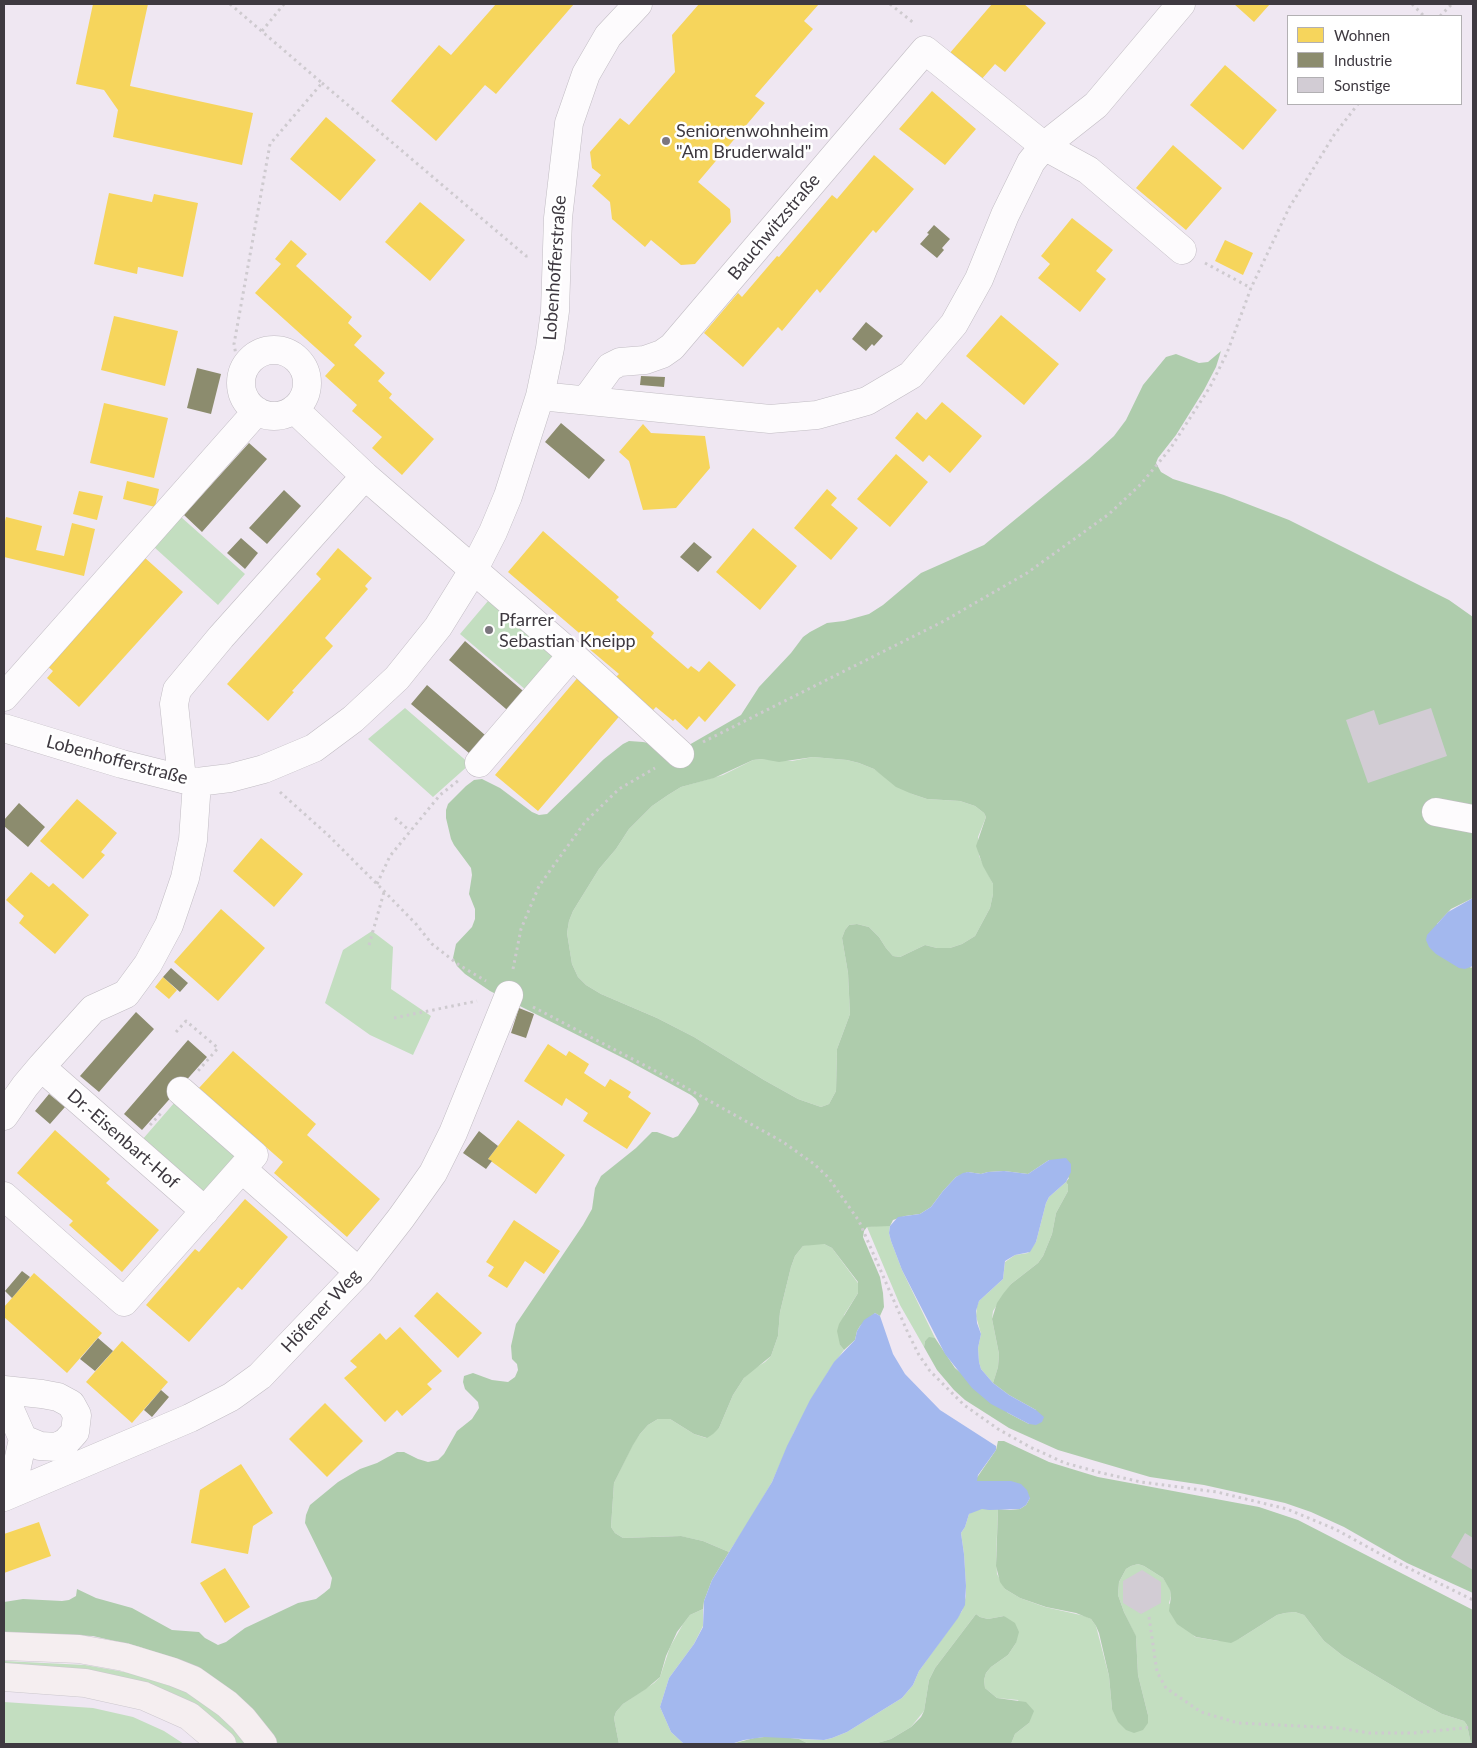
<!DOCTYPE html>
<meta charset="utf-8">
<style>
body{margin:0}
#map{position:relative;width:1477px;height:1748px;overflow:hidden;background:#efe7f2;font-family:Lato,sans-serif}
canvas{display:block}
.frame{position:absolute;inset:0;border:5px solid #3e3940;pointer-events:none}
.legend{position:absolute;left:1287px;top:15px;width:175px;height:90px;box-sizing:border-box;background:#fff;border:1px solid #b2b0b3;margin:0;padding:6px 9px;list-style:none;font-size:15px;color:#3e3940}
.legend li{display:flex;align-items:center;gap:10px;height:25px}
.legend b{width:25px;border:1px solid #b2b0b3}
</style>
<div id="map">
<canvas width="1477" height="1748"></canvas>
<div class="frame"></div>
<ul class="legend">
<li><b style="height:14px;background:#f6d55c"></b>Wohnen</li>
<li><b style="height:14px;background:#8c8c6e"></b>Industrie</li>
<li><b style="height:14px;background:#d2ccd4"></b>Sonstige</li>
</ul>
</div>
<script>
const ctx = document.querySelector('canvas').getContext('2d');
ctx.lineJoin = 'round';
function fillPath(path, color) { ctx.fillStyle = color; ctx.fill(path, 'evenodd'); }
const poly = rows => new Path2D(rows.map(r => 'M' + r).join(''));
function trace(path, color, width, dash) { ctx.strokeStyle = color; ctx.lineWidth = width; ctx.lineCap = dash ? 'butt' : 'round'; ctx.setLineDash(dash || []); ctx.stroke(path); }
function drawText(font, color, halo, rows, align = 'center') {
  ctx.font = font + ' Lato,sans-serif'; ctx.lineWidth = 5; ctx.setLineDash([]); ctx.textBaseline = 'middle'; ctx.strokeStyle = halo; ctx.fillStyle = color; for (const [text, x, y, turn = 0] of rows) {
    ctx.save(); ctx.translate(x, y); ctx.rotate((+turn || 0) * Math.PI / 180); ctx.textAlign = isNaN(turn) ? turn : align; if (halo) ctx.strokeText(text, 0, 0); ctx.fillText(text, 0, 0); ctx.restore();
  }
}
const green = poly([
 [181,517,245,574,218,605,154,547],
 [488,601,552,655,552,671,533,696,460,634],
 [405,708,470,764,433,797,368,739],
 [813,757,847,760,859,763,874,769,912,794,927,799,960,801,975,806,984,813,986,817,978,837,979,856,993,884,993,894,990,908,975,936,962,944,950,948,937,948,925,945,900,957,893,956,886,948,879,937,869,927,857,924,849,925,845,930,842,938,848,973,850,1014,837,1049,836,1091,829,1104,821,1107,798,1099,764,1080,694,1037,657,1018,601,994,586,985,578,977,572,964,567,933,569,921,573,911,599,869,616,849,629,829,652,806,668,795,681,787,723,775,753,760,762,759,792,761],
 [372,931,393,947,391,989,431,1016,413,1055,370,1035,325,1003,343,950],
 [175,1102,236,1155,202,1193,142,1140],
 [1066,1182,1068,1185,1068,1191,1056,1213,1052,1234,1043,1256,1038,1263,1011,1284,993,1311,992,1319,999,1354,998,1367,993,1383,981,1369,979,1362,978,1348,981,1334,976,1316,977,1306,979,1301,1003,1279,1005,1262,1015,1255,1028,1253,1036,1242,1046,1203,1049,1197],
 [885,1225,890,1226,889,1233,891,1241,902,1270,935,1338,929,1338,925,1341,924,1347,900,1305,867,1227],
 [813,1244,824,1244,832,1248,858,1283,858,1293,844,1315,840,1345,844,1350,828,1372,794,1432,772,1482,748,1523,729,1552,703,1541,680,1536,623,1538,615,1533,611,1527,614,1483,633,1444,640,1434,648,1425,658,1419,670,1419,694,1434,706,1438,719,1428,733,1395,744,1378,750,1371,765,1362,771,1356,778,1336,780,1312,791,1267,795,1256,803,1246],
 [977,1509,998,1509,996,1558,997,1574,1005,1589,1020,1598,1045,1607,1085,1616,1091,1619,1096,1626,1109,1676,1112,1709,1148,1723,1148,1715,1138,1675,1136,1637,1124,1612,1118,1595,1119,1582,1126,1569,1131,1566,1138,1564,1144,1566,1163,1578,1170,1589,1171,1596,1169,1603,1195,1637,1219,1641,1239,1639,1277,1615,1285,1613,1295,1612,1304,1615,1324,1641,1343,1656,1418,1701,1442,1714,1464,1721,1467,1725,1471,1744,1011,1744,1015,1734,1029,1723,1018,1700,997,1698,985,1688,984,1680,986,1673,991,1667,1008,1655,1016,1643,1004,1616,988,1619,980,1617,976,1614,935,1668,929,1680,924,1711,911,1727,891,1739,874,1744,809,1744,799,1739,824,1740,832,1738,847,1732,902,1698,913,1685,919,1671,962,1611,966,1596,966,1586,964,1554,961,1533,965,1527,969,1514],
 [703,1609,703,1626,694,1644,669,1678,660,1707,671,1732,684,1744,619,1744,614,1718,616,1712,623,1704,654,1683,660,1677,670,1647,683,1624,690,1615],
 [4,1661,85,1665,130,1673,170,1684,188,1693,208,1706,225,1720,248,1744,238,1744,221,1727,4,1667],
 [4,1702,93,1708,133,1717,164,1731,184,1744,4,1744]
]);
const forest = poly([
 [1221,351,1216,367,1204,390,1176,435,1158,458,1156,463,1161,472,1173,479,1224,495,1289,520,1449,600,1473,617,1473,898,1451,909,1437,924,1471,968,1473,966,1473,1593,1407,1563,1344,1527,1311,1512,1285,1503,1204,1485,1150,1477,1058,1450,1009,1428,965,1400,954,1390,937,1370,924,1347,925,1341,929,1337,935,1338,955,1368,1008,1413,1029,1424,1036,1410,1009,1395,993,1383,998,1367,999,1354,992,1319,997,1303,1003,1294,1011,1284,1038,1263,1043,1256,1052,1234,1056,1213,1068,1191,1068,1185,1066,1182,1069,1178,1049,1160,1028,1174,1004,1171,988,1172,981,1174,968,1172,956,1177,943,1191,931,1207,920,1214,905,1216,893,1220,890,1226,867,1227,864,1231,863,1237,880,1277,883,1293,884,1307,880,1316,875,1313,860,1326,857,1331,855,1340,844,1350,840,1345,837,1331,839,1324,858,1293,858,1282,832,1248,824,1244,803,1246,795,1256,791,1267,780,1312,778,1336,771,1356,744,1378,733,1395,719,1428,713,1434,707,1438,694,1434,670,1419,658,1419,648,1425,640,1434,633,1445,614,1483,611,1527,615,1533,623,1538,681,1536,703,1541,729,1552,712,1580,704,1601,703,1609,690,1615,677,1632,666,1656,660,1677,646,1689,623,1704,616,1712,614,1718,619,1744,278,1744,176,1661,140,1647,93,1636,65,1635,4,1639,4,1602,23,1599,62,1601,69,1600,76,1596,77,1589,96,1598,132,1608,172,1630,199,1632,205,1638,218,1645,226,1642,245,1628,298,1603,316,1599,324,1593,330,1588,332,1578,305,1523,306,1515,310,1505,338,1482,360,1469,377,1463,397,1452,404,1452,418,1459,428,1462,438,1460,444,1454,457,1431,472,1419,479,1408,478,1402,465,1389,463,1382,464,1376,473,1373,492,1380,508,1382,515,1377,518,1370,517,1364,512,1359,511,1346,516,1324,583,1225,592,1209,595,1188,601,1176,636,1148,652,1132,657,1132,673,1138,678,1136,695,1112,699,1104,696,1099,691,1095,627,1060,490,991,465,974,457,966,453,958,456,944,472,927,475,919,475,909,469,894,472,875,471,868,454,845,451,839,446,818,446,810,448,804,466,786,474,780,482,779,500,788,532,812,539,815,547,814,604,759,623,744,629,741,643,742,682,749,741,715,759,687,791,653,803,637,810,632,827,623,844,621,869,614,883,605,921,573,984,545,1089,459,1114,436,1126,420,1143,385,1166,357,1176,354,1199,363,1208,362],
 [813,757,847,760,859,763,874,769,896,787,912,794,927,799,960,801,975,806,984,813,986,817,976,846,983,866,993,884,993,894,990,908,975,936,962,944,950,948,937,948,925,945,900,957,893,956,886,948,879,937,869,927,857,924,849,925,845,930,842,938,848,973,850,1014,837,1049,836,1091,829,1104,821,1107,798,1099,764,1080,694,1037,657,1018,601,994,586,985,578,977,572,964,567,933,569,921,573,911,599,869,616,849,629,829,652,806,668,795,681,787,714,778,753,760,762,759,779,762],
 [998,1441,1004,1441,1049,1462,1098,1477,1259,1507,1298,1520,1473,1610,1473,1744,1471,1744,1467,1725,1464,1721,1442,1714,1418,1701,1343,1656,1324,1641,1304,1615,1295,1612,1285,1613,1277,1615,1239,1639,1231,1643,1196,1637,1177,1624,1169,1611,1171,1596,1170,1590,1163,1578,1144,1566,1138,1564,1131,1566,1126,1569,1119,1582,1118,1595,1124,1612,1136,1636,1138,1675,1148,1715,1148,1723,1143,1730,1134,1733,1126,1730,1118,1722,1112,1709,1109,1676,1099,1633,1096,1626,1091,1619,1076,1613,1046,1607,1020,1598,1005,1589,1000,1582,996,1566,998,1509,1010,1510,1020,1509,1026,1505,1030,1498,1002,1482,977,1481,976,1479,996,1450],
 [976,1614,980,1617,988,1619,1004,1616,1015,1623,1019,1632,1016,1643,1008,1655,991,1667,986,1673,984,1680,985,1688,997,1698,1026,1702,1034,1711,1029,1723,1015,1734,1011,1744,874,1744,891,1739,911,1727,921,1717,924,1711,929,1680,935,1668],
 [774,1736,799,1739,809,1744,731,1744,754,1738]
]);
const water = poly([
 [1473,898,1473,966,1465,969,1459,968,1436,954,1429,947,1426,940,1427,935,1448,912],
 [1066,1158,1071,1164,1071,1172,1066,1182,1049,1197,1046,1203,1036,1242,1030,1252,1015,1255,1005,1261,1003,1279,979,1301,976,1311,977,1323,981,1334,978,1348,979,1362,981,1369,993,1383,1009,1395,1036,1410,1044,1417,1042,1422,1036,1425,1029,1424,991,1404,972,1388,945,1354,902,1270,891,1241,889,1233,890,1226,898,1217,920,1214,931,1207,943,1191,956,1177,963,1173,968,1172,981,1174,988,1172,1004,1171,1028,1174,1049,1160],
 [875,1313,880,1316,893,1354,905,1374,940,1410,996,1446,996,1450,978,1475,977,1481,1011,1481,1021,1484,1027,1490,1030,1498,1026,1505,1020,1509,989,1510,982,1509,969,1514,965,1527,961,1533,964,1554,966,1586,965,1605,958,1618,919,1671,913,1685,902,1698,847,1732,832,1738,824,1740,764,1737,744,1740,731,1744,684,1744,671,1732,660,1707,669,1678,694,1644,703,1627,704,1601,712,1580,772,1482,787,1446,810,1400,834,1362,855,1340,857,1331,864,1320]
]);
const homes = poly([
 [93,4,148,4,130,86,253,113,242,165,113,137,118,110,104,90,76,84],
 [496,4,574,4,496,94,485,85,436,141,391,101,439,45,451,55],
 [699,4,819,4,804,21,813,29,755,96,765,103,698,182,730,209,731,222,695,264,681,265,651,240,645,247,612,219,610,202,592,186,601,175,592,168,590,152,620,118,629,125,675,72,672,35],
 [992,4,1024,4,1046,23,1005,72,995,64,980,81,949,54],
 [1234,4,1270,4,1254,22],
 [1225,65,1277,110,1243,150,1190,105],
 [932,91,976,129,945,165,899,129],
 [326,117,376,160,340,201,290,159],
 [1173,145,1222,188,1186,230,1136,188],
 [874,155,914,189,876,233,873,230,820,293,817,289,782,331,778,327,743,367,704,333,738,293,742,297,777,256,779,257,832,195,837,199],
 [109,193,152,202,154,194,198,203,183,277,138,267,137,274,94,264],
 [420,202,465,240,430,281,385,242],
 [1072,218,1113,250,1096,271,1106,279,1080,312,1038,278,1050,264,1041,256],
 [291,240,307,254,296,266,352,317,348,323,362,336,354,345,385,373,378,381,392,394,389,398,434,439,402,475,372,448,382,437,352,411,357,405,325,376,335,365,255,293,281,264,275,259],
 [1225,240,1253,253,1243,275,1215,261],
 [1001,315,1059,364,1024,405,966,356],
 [114,316,178,331,165,386,101,370],
 [942,402,982,436,950,473,929,455,923,462,895,438,917,412,926,420],
 [104,403,168,418,154,478,90,463],
 [643,424,651,433,705,436,710,468,676,508,643,510,629,461,619,452],
 [896,454,928,482,890,527,857,499],
 [127,481,159,489,155,507,123,499],
 [827,489,837,498,831,505,858,528,831,560,794,528],
 [79,491,103,496,97,520,73,514],
 [6,517,42,526,36,550,64,556,72,523,95,529,84,576,4,557,4,525],
 [753,528,797,566,760,610,716,572],
 [543,531,619,597,616,600,654,633,651,637,688,669,691,666,699,672,709,661,736,685,705,722,699,716,687,730,675,719,673,721,656,707,653,710,615,678,619,674,581,642,585,638,508,572],
 [338,548,372,578,365,586,368,589,325,638,333,646,292,691,294,692,268,721,227,684,321,579,316,574],
 [144,557,183,592,79,707,47,678,53,671,46,665],
 [580,675,623,712,538,811,495,775],
 [77,799,117,833,101,852,105,855,83,879,40,841],
 [261,838,303,874,274,907,233,871],
 [31,872,49,887,53,883,89,915,55,954,19,923,24,916,6,900],
 [221,909,265,948,218,1001,174,962],
 [163,977,177,990,169,999,155,987],
 [548,1044,566,1056,569,1051,589,1064,584,1073,605,1087,610,1079,631,1092,628,1097,651,1113,627,1149,583,1121,588,1113,566,1098,562,1106,524,1081],
 [233,1051,316,1124,307,1135,380,1199,347,1237,274,1173,283,1162,199,1088],
 [518,1120,565,1155,536,1194,488,1159],
 [55,1130,110,1179,106,1183,159,1230,122,1272,69,1225,73,1221,17,1173],
 [245,1199,288,1237,242,1290,238,1287,189,1342,146,1305,195,1249,199,1252],
 [514,1220,560,1251,544,1274,525,1261,507,1288,488,1276,494,1267,486,1262],
 [34,1273,102,1333,67,1373,4,1317,4,1307],
 [437,1292,482,1333,458,1358,414,1316],
 [400,1327,442,1371,427,1384,432,1389,402,1416,397,1410,385,1422,344,1378,357,1367,350,1361,380,1333,386,1340],
 [122,1341,168,1382,132,1423,86,1382],
 [325,1403,363,1441,327,1477,289,1439],
 [241,1464,273,1513,253,1526,248,1554,191,1543,200,1490],
 [39,1522,51,1556,4,1573,4,1534],
 [225,1568,250,1607,225,1623,200,1583]
]);
const industry = poly([
 [934,225,950,239,942,248,944,250,937,258,920,244,929,234,927,233],
 [866,322,883,336,874,346,872,344,866,351,852,339],
 [197,368,221,374,211,414,187,408],
 [641,376,665,377,664,387,640,385],
 [561,423,605,460,589,479,545,442],
 [249,443,267,459,202,532,184,515],
 [284,490,301,506,267,544,249,528],
 [241,538,258,553,245,569,227,553],
 [694,542,712,557,698,572,680,557],
 [465,641,529,696,513,715,449,660],
 [427,685,492,741,476,759,411,704],
 [19,803,45,827,28,847,4,826,4,820],
 [171,968,188,983,180,992,163,977],
 [519,1008,534,1014,526,1038,511,1033],
 [136,1012,154,1029,99,1092,80,1076],
 [188,1040,207,1057,142,1130,124,1114],
 [49,1094,65,1107,50,1124,35,1111],
 [479,1131,498,1146,488,1159,492,1161,486,1169,463,1153],
 [22,1271,30,1277,12,1298,5,1291],
 [98,1338,113,1351,95,1371,80,1359],
 [161,1390,169,1397,152,1417,144,1410]
]);
const building = poly([
 [1431,708,1447,756,1368,783,1346,720,1374,710,1379,725],
 [1465,1533,1473,1538,1473,1570,1451,1557],
 [1142,1570,1161,1582,1161,1603,1141,1614,1123,1603,1123,1581]
]);
const path = poly([
 [230,4,322,83,270,144,234,344,236,355,247,363],
 [890,4,915,24],
 [1412,4,1424,16],
 [1440,16,1452,4],
 [262,31,284,4],
 [322,83,526,256,531,255],
 [1205,263,1251,288],
 [703,742,944,621,1027,573,1109,514,1141,484,1170,449,1210,387,1227,353,1251,288,1289,208,1334,135,1358,104],
 [280,792,328,835,377,884,416,924,432,944,459,965,486,981],
 [395,818,410,831],
 [377,884,390,856,440,795,459,780],
 [369,945,384,892],
 [513,969,521,929,539,886,585,822,619,789,655,768],
 [533,1007,665,1076,783,1142,814,1164,828,1177,859,1221,908,1333,919,1355,930,1371,964,1405,998,1429,1030,1447,1065,1463,1102,1473,1141,1482,1217,1492,1287,1509,1335,1529,1384,1556,1473,1600],
 [394,1018,477,1001],
 [176,1032,186,1021,218,1048,198,1071],
 [150,1125,163,1111],
 [1149,1617,1157,1672,1166,1688,1201,1712,1238,1723,1339,1728,1369,1733,1414,1733,1473,1727]
]);
const minor = poly([
 '241 383a33 33 0 1 1 66 0a33 33 0 1 1-66 0Z',
 [540,396,770,419,817,415,867,401,911,375,954,324,979,279,1005,215,1031,162,1044,146,1096,105,1181,4],
 [586,400,610,367,620,362,645,360,662,354,672,347,925,50,1044,146,1088,170,1182,250],
 [294,409,365,476,572,655,680,754],
 [4,697,257,411],
 [4,728,122,764,182,779,197,782,230,778,264,769,314,748,353,719,397,678,438,627,474,569,493,532,508,496,540,396,550,348,555,311,558,218,569,123,586,74,608,36,638,4],
 [479,763,572,655],
 [182,779,174,704,177,690,221,637,365,476],
 [1436,812,1473,819],
 [41,1067,205,1211],
 [4,1116,25,1086,41,1067,93,1009,126,994,148,964,169,925,185,878,193,840,197,782],
 [242,1169,359,1272],
 [4,1196,124,1302,254,1155,181,1091],
 [4,1390,42,1394,58,1397,71,1404,77,1415,75,1432,66,1442,57,1447,40,1446,23,1439,4,1396],
 [4,1497,190,1418,231,1397,260,1376,359,1272,401,1218,433,1173,453,1133,509,995],
 [4,1497,16,1471,23,1439]
]);
const major = poly([
 [4,1646,79,1649,124,1657,173,1672,193,1680,227,1704,243,1719,263,1744],
 [4,1677,85,1683,144,1696,189,1716,222,1744]
]);
const markers = [
 [666,141,5,"#7c767e"],
 [489,630,5,"#7c767e"]
];
const poiNames = [
 ["Seniorenwohnheim",676,131],
 ["\"Am Bruderwald\"",676,152],
 ["Pfarrer",499,620],
 ["Sebastian Kneipp",499,641]
];
const streetNames = [
 ["Bauchwitzstraße",774,227,-50],
 ["Lobenhofferstraße",555,268,-86],
 ["Lobenhofferstraße",117,760,15],
 ["Dr.-Eisenbart-Hof",123,1139,41],
 ["Höfener Weg",321,1311,-47]
];
fillPath(green, '#c3dec0');
fillPath(forest, '#aeccac');
fillPath(water, '#a3b8ee');
fillPath(homes, '#f6d55c');
fillPath(industry, '#8c8c6e');
fillPath(building, '#d2ccd4');
trace(minor, '#c1bcc3', 29);
trace(major, '#cbc7cd', 29);
trace(path, '#cecacf', 3, [2.5, 4]);
trace(minor, '#fdfbfd', 28);
trace(major, '#f5eef0', 28);
for (const [x, y, r, color] of markers) { const dot = new Path2D(); dot.arc(x, y, r, 0, 2 * Math.PI); ctx.fillStyle = color; ctx.fill(dot); trace(dot, '#fff', 2); }
drawText('18px', '#3e3940', '#fff', poiNames, 'left');
drawText('18px', '#3e3940', '#fff', streetNames);
</script>
